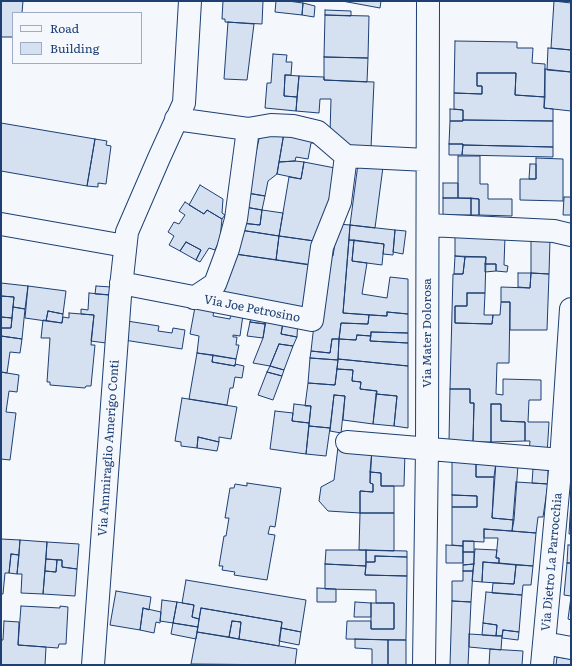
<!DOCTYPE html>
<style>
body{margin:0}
#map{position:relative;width:572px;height:666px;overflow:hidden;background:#f4f7fb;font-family:Literata,serif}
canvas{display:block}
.frame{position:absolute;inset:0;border:2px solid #1d3f73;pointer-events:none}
.legend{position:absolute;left:12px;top:12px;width:130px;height:52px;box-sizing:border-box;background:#f4f7fb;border:1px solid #9eadc5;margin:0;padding:5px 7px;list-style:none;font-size:12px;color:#1d3f73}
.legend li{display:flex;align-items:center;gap:8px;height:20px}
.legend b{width:20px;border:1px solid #9eadc5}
</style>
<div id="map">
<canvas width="572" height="666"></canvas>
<div class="frame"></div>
<ul class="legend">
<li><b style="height:5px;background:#f4f7fb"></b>Road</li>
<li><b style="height:11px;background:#d5e0f0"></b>Building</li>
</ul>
</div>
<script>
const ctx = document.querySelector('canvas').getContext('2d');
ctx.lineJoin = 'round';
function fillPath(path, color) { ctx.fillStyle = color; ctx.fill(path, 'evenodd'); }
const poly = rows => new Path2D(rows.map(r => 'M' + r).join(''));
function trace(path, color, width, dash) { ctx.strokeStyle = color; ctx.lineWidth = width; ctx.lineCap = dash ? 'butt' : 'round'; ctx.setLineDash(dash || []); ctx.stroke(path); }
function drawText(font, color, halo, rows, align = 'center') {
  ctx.font = font + ' Literata,serif'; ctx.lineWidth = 3; ctx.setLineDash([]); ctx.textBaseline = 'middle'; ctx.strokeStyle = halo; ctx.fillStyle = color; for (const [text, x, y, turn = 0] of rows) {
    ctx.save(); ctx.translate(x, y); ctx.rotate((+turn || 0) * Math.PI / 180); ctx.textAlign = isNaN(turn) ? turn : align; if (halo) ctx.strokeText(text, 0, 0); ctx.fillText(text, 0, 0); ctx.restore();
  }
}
const building = poly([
 [1,1,23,1,22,13,13,13,13,37,1,37,1,1],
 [223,1,263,1,262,24,225,22,225,19,222,19,223,1],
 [276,1,288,1,303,3,302,15,275,12,276,1],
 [342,1,381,1,380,8,342,1],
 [554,1,571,3,571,50,551,48,554,1],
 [303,3,315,6,314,17,302,15,303,3],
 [325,10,351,11,351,16,325,15,325,10],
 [325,15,369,16,368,58,324,57,325,15],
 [228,22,254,24,247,80,224,79,228,22],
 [455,41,517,42,517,48,533,48,532,63,545,64,545,97,515,95,516,73,477,73,477,86,482,86,482,94,454,93,455,41],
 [548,48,571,50,571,72,547,70,548,48],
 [273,54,287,55,286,62,292,62,291,75,285,75,284,96,297,97,296,111,265,108,267,83,271,83,273,54],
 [324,57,368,58,367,82,324,80,324,57],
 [545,69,571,72,571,111,544,108,545,69],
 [477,73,516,73,515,95,545,97,544,108,553,109,553,121,463,120,463,110,454,109,454,93,482,94,482,86,477,86,477,73],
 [285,75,299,76,297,97,284,96,285,75],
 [299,76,324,77,324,80,374,82,371,148,342,147,330,133,331,99,320,99,319,113,296,111,299,76],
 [450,109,463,110,463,121,450,121,450,109],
 [463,120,553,121,553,147,463,145,463,144,449,144,450,121,463,121,463,120],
 [1,123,95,139,87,186,1,171,1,123],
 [285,127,277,174,268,181,265,196,247,193,259,139,265,129,285,127],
 [285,127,312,132,314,143,311,143,308,159,296,157,295,161,279,162,285,127],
 [95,139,107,141,106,145,111,146,106,184,98,183,98,187,87,186,95,139],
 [449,144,463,144,462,155,449,155,449,144],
 [463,145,553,147,553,157,462,155,463,145],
 [458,156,480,156,480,184,488,184,488,199,512,199,512,216,479,215,479,199,458,198,458,156],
 [536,158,563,159,563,201,520,200,520,179,536,179,536,158],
 [295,161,304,162,301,179,277,174,279,162,295,161],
 [304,162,335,168,321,242,279,236,289,177,301,179,304,162],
 [358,164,383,167,375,228,350,225,358,164],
 [530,164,536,164,536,179,529,179,530,164],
 [443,183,458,183,458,198,443,198,443,183],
 [200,185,223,199,222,213,225,215,222,219,207,210,204,214,189,205,200,185],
 [247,193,265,196,262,210,245,207,247,193],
 [564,197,571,197,571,215,563,215,564,197],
 [443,198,471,198,471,215,443,215,443,198],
 [471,198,479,199,479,215,471,215,471,198],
 [185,202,204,214,207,210,222,219,220,239,215,250,209,248,200,262,196,260,201,250,186,242,180,251,169,245,174,236,168,232,174,222,179,224,185,215,179,211,185,202],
 [245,207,262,210,260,225,241,223,245,207],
 [262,210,283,213,279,236,240,230,241,223,260,225,262,210],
 [338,224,350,225,343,313,369,315,368,324,341,323,339,339,332,339,330,353,311,351,322,254,333,256,338,224],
 [350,225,395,230,393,255,383,254,384,244,349,240,350,225],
 [240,230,279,236,276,260,235,254,240,230],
 [395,230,406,231,403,254,393,252,395,230],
 [455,235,505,236,504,265,508,266,507,272,496,271,496,264,485,264,486,257,455,256,455,235],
 [279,236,315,241,316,266,276,260,279,236],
 [531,239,550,240,549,274,531,273,531,239],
 [349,240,354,240,352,261,367,263,362,294,387,298,390,277,408,279,408,314,387,312,387,316,343,313,349,240],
 [354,240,384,244,382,265,352,261,354,240],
 [186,242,201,250,196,260,180,251,186,242],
 [235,254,313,265,305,309,215,291,235,254],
 [455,256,465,257,463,274,454,274,455,256],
 [465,257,486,257,485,293,467,293,467,306,455,306,455,323,492,324,493,315,500,315,501,302,510,302,509,363,497,363,496,394,503,395,503,379,541,380,541,400,529,400,528,422,549,422,547,455,529,453,530,441,525,441,525,422,501,421,501,404,491,404,491,442,473,442,474,403,470,403,470,389,450,389,453,274,463,274,465,257],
 [485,264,496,264,496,271,485,272,485,264],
 [518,273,531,273,530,288,518,287,518,273],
 [531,273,549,274,547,330,510,330,510,302,501,302,501,287,530,288,531,273],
 [1,283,28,286,25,309,13,307,14,297,1,296,1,283],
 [28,286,66,291,63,314,48,311,46,321,25,318,28,286],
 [96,286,111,287,110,295,95,294,96,286],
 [89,293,110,295,106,343,91,341,94,315,81,314,81,309,88,310,89,293],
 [467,293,485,293,484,315,493,315,492,324,455,323,455,306,467,306,467,293],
 [1,296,14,297,12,318,1,317,1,296],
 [13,307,25,309,22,339,1,336,1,328,11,328,13,307],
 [195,307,214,310,213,316,230,319,231,313,243,315,240,336,233,335,233,337,237,337,236,345,239,345,236,359,197,353,199,336,190,334,195,307],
 [48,311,63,314,62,323,46,321,48,311],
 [387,312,408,314,408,333,371,332,371,336,357,335,356,340,339,339,341,323,368,324,369,315,387,316,387,312],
 [69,313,94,315,91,345,95,345,91,386,86,386,85,388,50,385,50,382,47,382,50,338,41,338,43,320,62,323,63,317,69,318,69,313],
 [252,314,267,315,265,324,250,322,252,314],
 [267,315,284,317,281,334,297,337,293,346,279,344,270,366,253,363,263,338,267,315],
 [1,317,12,318,11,328,1,328,1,317],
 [284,317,298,319,297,337,281,334,284,317],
 [127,321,159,326,158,331,172,333,173,328,185,330,182,349,124,340,127,321],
 [250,322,265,324,263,338,247,336,250,322],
 [371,332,408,333,408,343,370,341,371,332],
 [357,335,371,336,370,341,408,343,408,366,338,359,339,339,356,340,357,335],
 [1,336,22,339,20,353,10,352,7,373,1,372,1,336],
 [332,339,339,339,338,360,310,358,311,351,330,353,332,339],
 [279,344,293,346,284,370,270,366,279,344],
 [197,353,213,355,212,362,235,366,235,364,244,366,242,378,235,377,233,388,230,388,227,405,189,399,197,353],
 [213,355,236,359,235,366,212,362,213,355],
 [310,358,338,360,335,385,308,383,310,358],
 [338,359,408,366,408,428,394,426,397,396,376,394,377,391,360,389,361,382,352,381,353,370,337,369,338,359],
 [270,366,284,370,282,376,267,372,270,366],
 [337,369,353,370,352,381,361,382,360,389,377,391,373,424,343,420,345,396,334,395,330,428,309,426,311,406,305,406,308,383,335,385,337,369],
 [1,372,19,375,17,392,9,391,6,412,16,413,10,460,1,459,1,372],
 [267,372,282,376,273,400,258,395,267,372],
 [450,389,470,389,470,403,474,403,473,442,449,441,450,389],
 [376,394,397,396,394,426,373,424,376,394],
 [334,395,345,396,341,433,330,431,334,395],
 [182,398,237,407,231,439,219,437,219,442,198,437,197,448,181,446,181,442,175,441,182,398],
 [294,404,311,406,309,423,292,421,294,404],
 [491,404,501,404,501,421,525,422,525,441,491,442,491,404],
 [275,411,293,413,292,421,309,423,306,454,270,449,275,411],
 [309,426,330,428,326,456,306,454,309,426],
 [198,437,219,442,217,451,197,448,198,437],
 [338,447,372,449,370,483,373,484,373,492,360,491,360,513,328,511,319,501,321,487,334,480,338,447],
 [372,449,405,451,404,486,381,486,381,473,370,472,372,449],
 [452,455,476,459,476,477,494,477,492,518,514,520,512,531,484,529,484,542,463,541,463,546,452,545,452,507,477,507,477,496,452,495,452,455],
 [476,459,496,462,494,477,476,477,476,459],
 [496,462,518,465,514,520,492,518,496,462],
 [533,469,548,470,548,484,532,483,533,469],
 [370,472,381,473,381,486,394,486,394,513,360,513,360,491,373,492,373,484,370,483,370,472],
 [516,482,548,484,543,517,538,517,536,533,512,531,516,482],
 [247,483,281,488,275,527,270,526,268,534,275,535,267,580,234,575,235,572,222,570,223,566,219,566,224,536,226,536,229,518,225,518,230,488,234,488,235,484,247,486,247,483],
 [452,495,477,496,477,507,452,507,452,495],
 [571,501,571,534,569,534,571,501],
 [360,513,394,513,394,551,359,550,360,513],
 [484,529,536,533,533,566,499,563,499,558,496,558,498,538,484,538,484,529],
 [1,539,20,540,19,555,11,554,9,573,5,573,3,594,1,594,1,539],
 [20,540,47,542,43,594,21,593,22,574,17,574,20,540],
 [463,541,474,541,474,552,463,552,463,541],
 [47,542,79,544,77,569,62,567,62,560,46,559,47,542],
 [446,545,463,546,463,563,446,563,446,545],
 [568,545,571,545,571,563,567,563,568,545],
 [475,549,497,550,496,558,499,558,499,563,483,562,482,582,472,581,475,549],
 [326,550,366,550,366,566,325,564,326,550],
 [366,550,407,551,407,557,375,556,375,562,366,562,366,550],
 [463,552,474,552,474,564,463,565,463,552],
 [11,554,19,555,17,574,9,573,11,554],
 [375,556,407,557,407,576,365,575,366,562,375,562,375,556],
 [46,559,57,560,56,572,45,571,46,559],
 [57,560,62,560,62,567,77,569,75,596,43,594,45,571,56,572,57,560],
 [483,562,516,565,514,584,482,582,483,562],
 [567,563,571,563,571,596,564,595,567,563],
 [325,564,366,566,365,575,407,576,406,640,346,639,347,621,371,621,371,629,394,629,394,603,376,603,376,590,325,589,325,564],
 [474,564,473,571,463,571,463,565,474,564],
 [516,565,533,566,531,585,523,585,522,595,492,593,493,583,514,584,516,565],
 [463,571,473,571,471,602,452,601,452,581,463,581,463,571],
 [186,580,306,600,301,632,281,628,282,622,201,608,199,619,192,617,194,605,182,603,186,580],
 [317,588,336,589,336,602,317,602,317,588],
 [116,591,151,597,149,610,143,608,140,630,110,625,116,591],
 [486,592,522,595,519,632,503,630,502,636,496,636,497,625,483,623,486,592],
 [571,597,571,620,568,619,571,597],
 [162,600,177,602,173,623,160,621,162,600],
 [452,601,471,602,468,665,450,665,452,601],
 [177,602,194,605,192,617,199,619,198,627,173,623,177,602],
 [355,602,371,603,371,617,354,617,355,602],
 [371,603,394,603,394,629,371,629,371,603],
 [21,606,60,608,60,606,68,607,66,644,59,644,58,648,18,645,21,606],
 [143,608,161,612,160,623,156,622,154,633,140,630,143,608],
 [201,608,282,622,279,646,239,639,241,622,232,621,229,637,197,632,201,608],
 [4,621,19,622,18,645,46,647,45,665,1,665,1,640,3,640,4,621],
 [232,621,241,622,239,639,229,637,232,621],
 [173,623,198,627,196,639,171,634,173,623],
 [483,623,497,625,496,636,482,635,483,623],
 [281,628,301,632,299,645,279,641,281,628],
 [503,630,519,632,518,640,502,638,503,630],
 [197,632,297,649,295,665,191,664,197,632],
 [469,634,502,636,501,650,469,647,469,634],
 [355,639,388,640,388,665,372,665,372,649,355,648,355,639],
 [388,640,406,640,406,665,388,665,388,640],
 [490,649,523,651,522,665,489,665,490,649],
 [557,657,571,659,571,665,556,665,557,657]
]);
const minor = poly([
 [176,119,248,129,271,125,293,126,318,132,346,156,427,160],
 [1,224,125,246],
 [428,225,554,231,571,235],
 [121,283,312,320,322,247,340,202,346,156],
 [194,298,215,284,228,249,236,219,248,129],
 [347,442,561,460,571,459],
 [544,643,571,648],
 [93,665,120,296,127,232,159,158,184,103,190,1],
 [424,665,427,448,428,1],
 [542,665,561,460,571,309]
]);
const streetNames = [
 ["Via Joe Petrosino",252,309,11],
 ["Via Mater Dolorosa",427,333,-90],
 ["Via Ammiraglio Amerigo Conti",109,448,-86],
 ["Via Dietro La Parrocchia",552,562,-85]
];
fillPath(building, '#d5e0f0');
trace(building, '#1d3f73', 1);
trace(minor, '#1d3f73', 24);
trace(minor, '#f4f7fb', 22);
drawText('12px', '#1d3f73', '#f4f7fb', streetNames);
</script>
